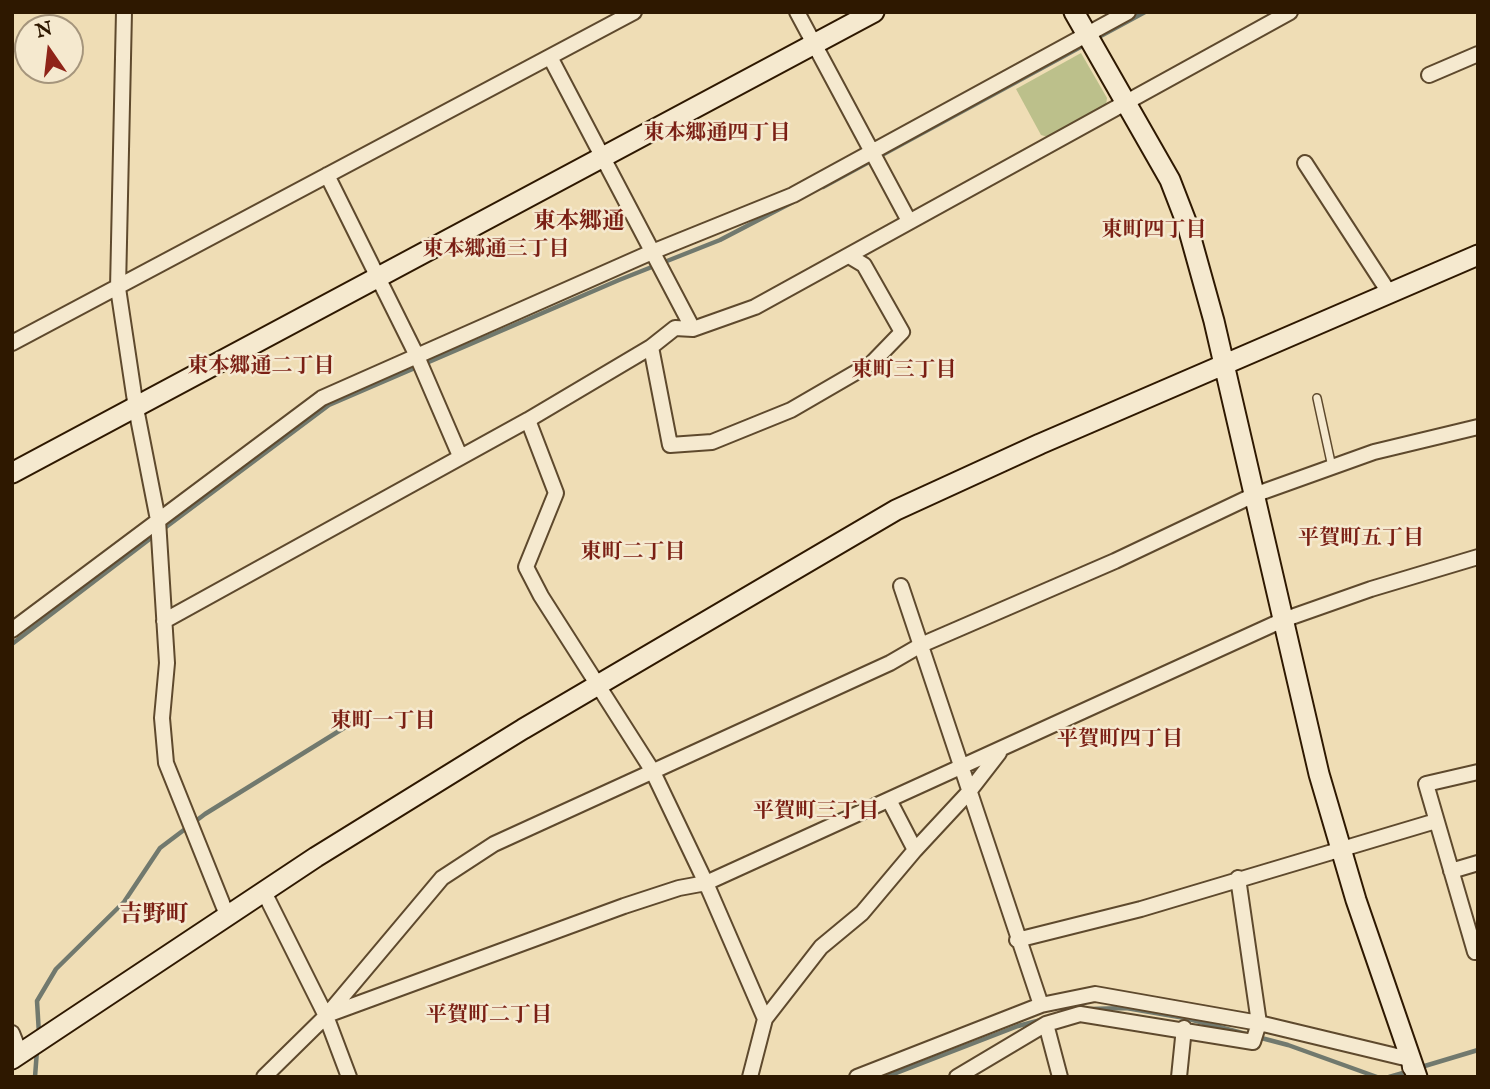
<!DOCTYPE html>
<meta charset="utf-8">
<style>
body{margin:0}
#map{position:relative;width:1490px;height:1089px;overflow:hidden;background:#efddb5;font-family:"IM FELL English",serif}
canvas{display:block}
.frame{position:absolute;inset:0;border:14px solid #2e1800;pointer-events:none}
.north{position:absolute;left:14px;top:14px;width:70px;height:70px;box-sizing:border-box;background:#f5e9cf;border:2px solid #a5957c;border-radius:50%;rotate:346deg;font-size:19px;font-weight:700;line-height:28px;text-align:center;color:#2e1800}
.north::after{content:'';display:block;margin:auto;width:24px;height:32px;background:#8f2418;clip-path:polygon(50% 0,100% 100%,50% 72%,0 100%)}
</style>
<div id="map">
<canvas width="1490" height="1089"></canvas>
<div class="frame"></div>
<div class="north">N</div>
</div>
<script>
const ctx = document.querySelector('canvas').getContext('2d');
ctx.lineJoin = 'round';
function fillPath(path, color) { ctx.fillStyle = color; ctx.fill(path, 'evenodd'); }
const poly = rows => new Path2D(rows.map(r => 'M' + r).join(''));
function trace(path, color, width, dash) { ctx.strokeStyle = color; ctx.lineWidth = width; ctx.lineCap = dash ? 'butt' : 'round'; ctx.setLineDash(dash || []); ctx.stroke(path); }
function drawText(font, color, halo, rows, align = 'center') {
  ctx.font = font + ' "IM FELL English","Noto Serif JP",serif'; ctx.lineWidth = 5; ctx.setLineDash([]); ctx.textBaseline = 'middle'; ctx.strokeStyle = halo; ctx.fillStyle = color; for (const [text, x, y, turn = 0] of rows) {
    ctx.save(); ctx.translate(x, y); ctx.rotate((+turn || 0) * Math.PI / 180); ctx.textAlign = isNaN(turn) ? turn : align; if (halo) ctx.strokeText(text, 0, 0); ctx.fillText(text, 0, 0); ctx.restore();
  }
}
const green = poly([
 [1081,53,1107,98,1106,105,1048,137,1041,135,1016,89]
]);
const stream = poly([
 [1097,38,1145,12],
 [823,187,1086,44],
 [162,530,329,405,619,280,720,240,793,202],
 [12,644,155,535],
 [1090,1009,1126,1008,1185,1018,1288,1045,1377,1077],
 [39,1034,37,1001,56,969,124,902,160,848,205,814,352,723],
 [1418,1068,1478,1050],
 [35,1077,37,1050],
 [886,1077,1018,1026,1041,1020],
 [1389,1077,1410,1071]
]);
const lane = poly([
 [1317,398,1332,467]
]);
const street = poly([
 [124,12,118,288,136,408,158,520,167,663,162,718,166,763,227,915],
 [797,12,909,221],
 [550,57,693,329],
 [1429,75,1478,54],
 [1305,163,1390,294],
 [327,175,416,354,460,456],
 [12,343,634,12],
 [651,347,670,445,712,442,791,410,872,363,902,332,864,265,849,256],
 [528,420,556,493,526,567,541,596,652,770,706,883,765,1019],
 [901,586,1041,1005],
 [164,621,528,420,651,347,675,328,693,329,755,307,1290,12],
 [12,630,322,398,652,252,793,195,1128,12],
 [1478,772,1426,784,1475,952,1478,951],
 [915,850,968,793,999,753],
 [1451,871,1478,863],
 [263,890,326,1016,349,1077],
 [1017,940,1141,909,1436,821],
 [327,1015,624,906,679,888,706,883,1283,620,1371,589,1478,557],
 [1046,1024,1060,1077],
 [12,1033,20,1053],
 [264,1077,326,1016,442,878,494,844,890,663,921,645,1115,561,1254,495,1374,452,1478,427],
 [750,1077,765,1019,821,947,862,913,915,850,889,800],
 [857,1077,1041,1005,1095,994,1259,1023,1409,1059,1410,1068],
 [957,1077,1046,1024,1080,1014,1253,1042,1259,1023,1238,878],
 [1179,1077,1184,1028]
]);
const secondary = poly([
 [1074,12,1170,180,1187,224,1214,321,1319,774,1356,900,1417,1077],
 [12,473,874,12],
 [12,1059,316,857,523,729,896,510,1040,444,1478,255]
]);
const neighbourhoodNames = [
 ["東本郷通四丁目",717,135],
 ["東町四丁目",1154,232],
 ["東本郷通三丁目",496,251],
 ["東本郷通二丁目",261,368],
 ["東町三丁目",904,372],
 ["平賀町五丁目",1361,540],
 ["東町二丁目",633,554],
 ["東町一丁目",383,723],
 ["平賀町四丁目",1120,741],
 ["平賀町三丁目",816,813],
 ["平賀町二丁目",489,1017]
];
const quarterNames = [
 ["東本郷通",579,223],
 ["吉野町",154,916]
];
fillPath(green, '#bcc08b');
trace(stream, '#71796e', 4.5);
trace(lane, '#5e492d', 10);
trace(street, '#5e492d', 18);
trace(secondary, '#2e1800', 23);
trace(lane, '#f5e9cf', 7);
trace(street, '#f5e9cf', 14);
trace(secondary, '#f5e9cf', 19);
drawText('bold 21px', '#7a1f14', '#f5e9cf', neighbourhoodNames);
drawText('bold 23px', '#7a1f14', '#f5e9cf', quarterNames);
</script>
